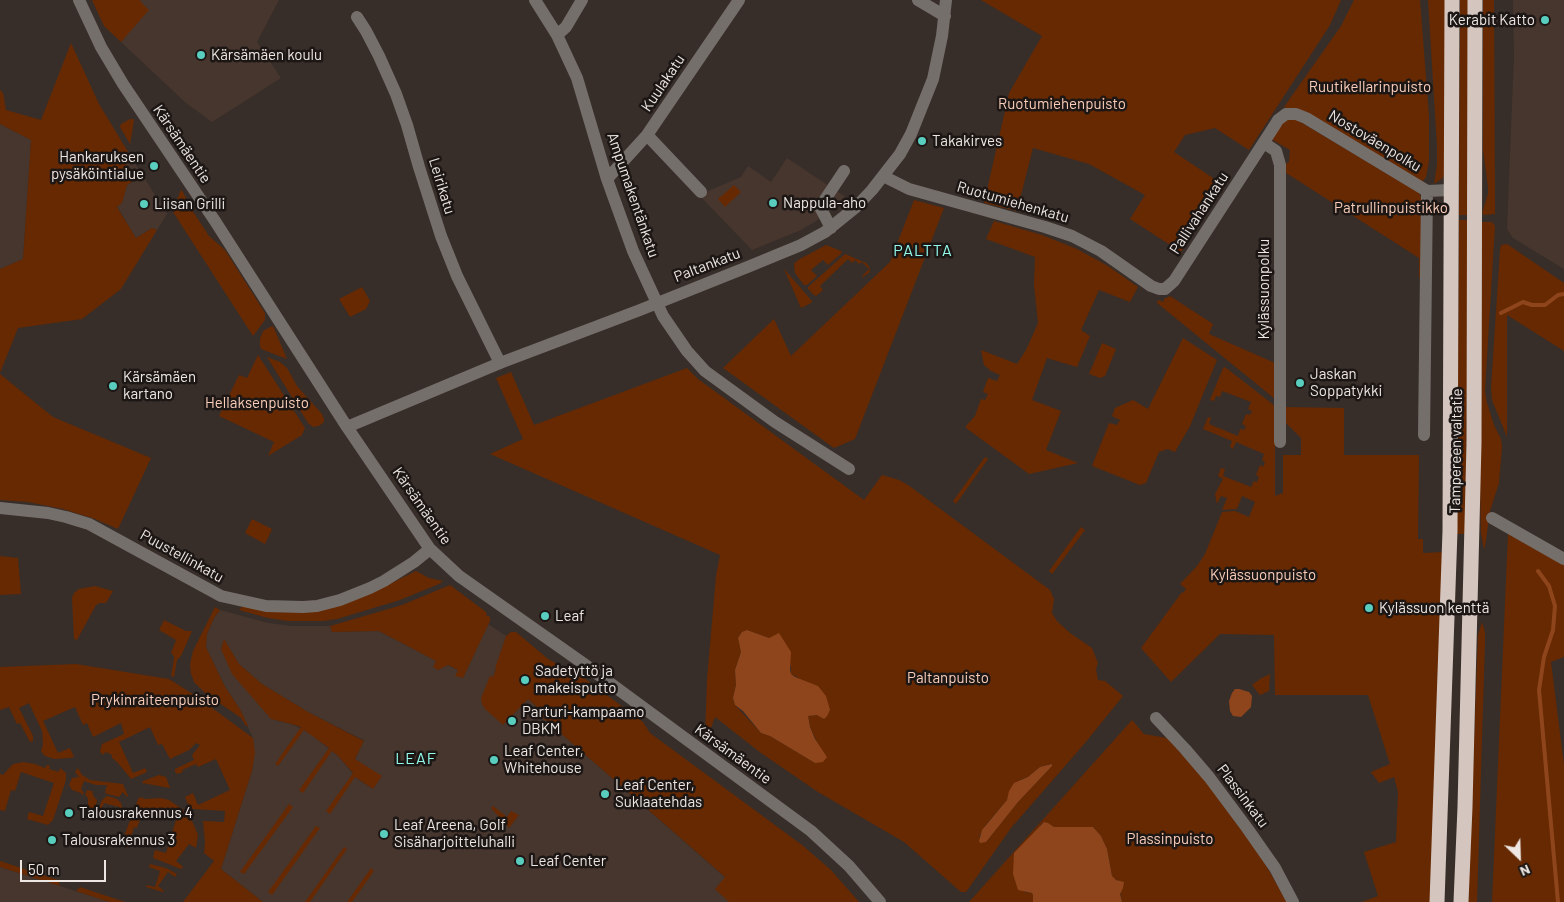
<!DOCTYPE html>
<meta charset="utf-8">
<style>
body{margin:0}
#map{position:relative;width:1564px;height:902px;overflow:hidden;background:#382e29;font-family:Barlow,sans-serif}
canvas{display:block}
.north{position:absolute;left:1494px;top:832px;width:50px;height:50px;-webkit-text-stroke:4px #1c1715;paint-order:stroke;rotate:156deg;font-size:14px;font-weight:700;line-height:20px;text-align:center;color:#ede6e3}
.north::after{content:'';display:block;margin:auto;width:18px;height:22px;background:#ede6e3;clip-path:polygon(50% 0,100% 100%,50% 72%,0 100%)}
.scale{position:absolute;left:20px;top:860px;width:86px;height:22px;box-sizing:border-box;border:2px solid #ede6e3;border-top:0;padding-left:6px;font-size:15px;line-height:18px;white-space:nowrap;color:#ede6e3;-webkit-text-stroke:4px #1c1715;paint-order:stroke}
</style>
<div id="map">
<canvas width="1564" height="902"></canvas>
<div class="north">N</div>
<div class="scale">50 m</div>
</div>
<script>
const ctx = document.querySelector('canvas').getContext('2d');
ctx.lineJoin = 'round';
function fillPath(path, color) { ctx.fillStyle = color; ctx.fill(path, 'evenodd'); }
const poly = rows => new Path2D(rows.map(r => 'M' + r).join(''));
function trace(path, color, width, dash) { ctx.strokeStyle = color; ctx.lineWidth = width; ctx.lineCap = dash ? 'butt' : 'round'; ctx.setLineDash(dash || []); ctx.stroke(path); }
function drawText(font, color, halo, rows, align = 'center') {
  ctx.font = font + ' Barlow,sans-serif'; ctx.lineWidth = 5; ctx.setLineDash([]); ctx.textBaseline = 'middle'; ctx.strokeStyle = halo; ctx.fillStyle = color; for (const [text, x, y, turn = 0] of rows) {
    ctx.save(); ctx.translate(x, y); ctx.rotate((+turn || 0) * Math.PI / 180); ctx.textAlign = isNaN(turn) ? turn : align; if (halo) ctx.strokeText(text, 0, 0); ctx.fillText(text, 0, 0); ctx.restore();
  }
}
const built = poly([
 [112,0,279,0,257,42,281,78,212,122,186,103,121,42,125,37],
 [1513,0,1564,0,1564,269,1513,238,1507,229,1514,57],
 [0,124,31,140,23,259,0,269],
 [787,158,847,198,816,221,801,230,752,250,699,195,741,177,748,166,771,182],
 [133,160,167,214,157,230,152,228,136,238,117,206,122,203,127,185,135,180,125,165],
 [220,610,268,623,291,626,330,626,332,632,379,631,436,661,434,667,438,670,447,665,458,670,463,678,488,624,506,636,493,678,491,676,503,725,527,698,544,713,541,716,753,902,263,902,221,869,252,771,253,738,241,711,224,685,206,647,207,634,214,618],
 [224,640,239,664,262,684,308,712,364,740,355,760,373,789,357,779,338,756,308,732,291,724,276,721,221,649],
 [0,867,60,886,109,902,0,902]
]);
const green = poly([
 [92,0,141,0,140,1,149,10,121,42,104,26],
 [981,0,1341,0,1330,25,1249,150,1215,128,1185,135,1174,152,1225,186,1181,252,1130,219,1145,195,1089,164,1033,148,1017,211,984,203,1009,93,1042,36],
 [1354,0,1420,0,1429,116,1429,161,1426,177,1421,183,1284,107,1341,26],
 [1428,0,1446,0,1445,170,1443,178,1434,184,1437,165,1437,146],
 [1460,0,1468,0,1469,215,1459,215],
 [1483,0,1494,0,1495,214,1484,215,1482,213,1488,194,1488,187,1483,150],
 [71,43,99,104,133,160,126,165,135,180,127,185,122,203,117,207,136,238,152,228,157,230,121,289,82,319,18,328,0,373,0,269,23,259,31,140,0,124,0,90,3,93,6,110,41,120],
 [130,119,133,119,134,121,130,144,120,127,121,124],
 [1287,120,1297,120,1419,193,1422,200,1422,272,1419,279,1419,258,1283,171,1284,165,1289,162,1290,150,1271,139,1275,130],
 [734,185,741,192,725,207,718,199],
 [182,190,190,207,209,236,225,250,265,313,265,320,253,336,173,212,180,192],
 [914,200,944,208,855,439,834,448,723,368,774,319,791,356,890,262],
 [1459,220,1468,220,1466,534,1457,534],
 [994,221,1042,235,1077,249,1108,266,1138,287,1130,302,1099,290,1081,330,1090,336,1077,367,1047,358,1032,400,1061,411,1046,450,1078,463,1029,474,966,428,966,426,975,416,981,399,985,400,988,394,983,392,988,378,997,381,1000,375,991,371,984,365,981,350,1017,364,1026,350,1038,323,1034,285,1035,257,986,239],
 [1482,222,1492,222,1495,226,1485,391,1487,403,1494,425,1501,439,1502,447,1499,483,1490,511,1485,547,1484,549,1481,533,1480,484],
 [1507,244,1564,283,1564,351,1507,315,1507,437,1492,400,1491,388,1500,250,1501,245],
 [826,245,841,251,842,253,828,265,823,260,811,270,817,276,807,285,804,285,795,273,794,264,798,260],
 [845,254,866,263,869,266,870,272,863,277,862,276,869,269,862,262,859,264,855,260,852,263,848,259,820,286,823,290,816,296,814,295,808,289,808,287],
 [784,269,812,301,811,303,801,308],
 [362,287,370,301,366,309,350,317,339,299],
 [1170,296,1213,324,1209,334,1275,363,1275,399,1157,303,1158,300,1163,302,1164,299],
 [272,326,274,328,287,359,261,349,260,346,260,339,263,331],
 [1183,338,1217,360,1190,426,1175,452,1168,449,1159,452,1146,483,1140,485,1092,466,1109,423,1117,425,1120,420,1112,416,1115,408,1133,400,1148,409],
 [1102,343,1116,349,1105,376,1100,378,1089,374],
 [258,355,305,428,302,435,268,456,274,442,219,416,239,375,247,378],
 [267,357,280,362,287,368,297,386,322,414,324,419,324,422,319,426,313,427,308,423],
 [1225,367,1275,406,1275,496,1283,493,1283,455,1301,455,1301,438,1285,422,1283,407,1344,408,1344,455,1419,455,1418,539,1423,539,1423,553,1443,552,1430,902,1362,902,1378,896,1364,852,1396,842,1398,792,1394,777,1379,783,1371,772,1390,764,1368,695,1275,695,1274,635,1220,634,1171,682,1141,648,1182,592,1183,593,1186,589,1180,584,1197,566,1205,554,1222,512,1235,511,1249,517,1255,502,1242,496,1237,509,1222,510,1227,498,1221,496,1217,504,1215,494,1223,479,1218,476,1221,468,1225,469,1223,476,1251,487,1254,481,1257,482,1259,477,1256,475,1260,465,1263,467,1265,462,1262,460,1264,454,1236,442,1233,449,1230,447,1232,441,1203,429,1208,417,1211,418,1209,424,1238,436,1240,429,1244,430,1246,426,1242,424,1246,414,1250,415,1252,411,1248,409,1251,402,1222,391,1220,397,1216,396,1214,401,1210,400,1223,368],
 [687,368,698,379,864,500,882,475,899,480,908,485,1050,590,1054,599,1052,613,1057,621,1070,633,1092,648,1098,663,1096,669,1098,680,1105,681,1123,696,1085,743,1011,828,966,892,961,892,904,842,818,792,761,753,715,717,709,733,705,737,707,679,716,576,720,555,490,454,523,439,496,378,511,372,534,425],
 [747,630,769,638,791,667,791,674,797,677,830,710,824,719,818,715,808,716,810,727,818,744,815,763,770,736,761,733,735,705,733,698,736,685,735,670,741,652,738,638,742,632],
 [1051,764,1052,766,1018,802,986,842,979,837,985,826,1007,800,1020,780,1028,777,1040,767],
 [0,374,53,417,151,458,118,529,95,519,63,509,28,502,0,500],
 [985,457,988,459,956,504,953,501],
 [252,519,272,529,265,544,245,533],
 [1081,527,1085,530,1052,574,1049,571],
 [1508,534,1564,564,1564,657,1551,662,1564,765,1564,902,1492,902],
 [0,556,18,558,21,594,0,595],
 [416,571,429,578,443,581,439,584,400,600,337,619,323,621,288,621,268,618,239,610,242,607,365,596],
 [450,585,486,612,487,616,489,616,490,618,490,621,463,678,455,676,458,670,448,665,438,670,433,667,436,661,379,631,332,632,330,626,402,605],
 [95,586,113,591,106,603,100,603,96,605,77,640,74,639,72,598,74,593,79,589],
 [215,607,220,610,214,618,207,634,206,647,224,685,241,711,248,726,246,726,241,718,231,711,205,693,194,682,191,674,190,664,193,651],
 [164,620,186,631,192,631,181,656,177,660,174,677,171,676,174,659,174,656,171,653,176,640,159,630],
 [1482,622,1485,632,1485,642,1477,902,1468,902,1478,635],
 [511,632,516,632,548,659,584,678,643,722,650,733,802,845,831,870,859,902,729,902,715,889,725,877,541,716,544,713,528,699,503,725,485,709,482,704,481,698,490,676,493,677,496,669,495,668,506,636],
 [224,639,239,664,262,684,308,712,364,741,355,759,382,776,373,789,355,777,330,814,326,811,353,773,338,756,332,751,303,793,299,790,329,748,304,730,278,766,275,764,301,727,291,724,271,719,232,674,221,649],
 [76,664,169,679,196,696,253,738,255,753,252,771,221,869,263,902,183,902,214,861,204,853,205,843,203,821,224,822,225,811,193,809,188,804,185,797,193,793,198,805,230,790,216,759,198,767,196,764,182,770,183,772,177,774,175,772,175,769,177,768,194,760,192,755,200,745,196,743,189,750,170,759,162,744,158,745,150,727,119,742,133,773,145,768,147,772,131,779,118,763,112,758,112,755,106,752,102,755,100,751,102,744,124,734,121,723,93,737,87,723,83,725,75,707,43,721,58,753,70,748,74,757,70,758,54,759,45,756,41,751,43,744,42,731,29,703,19,708,33,736,33,741,30,742,20,723,17,724,9,707,0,710,0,667],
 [1270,674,1269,691,1260,695,1252,685,1260,679],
 [1132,720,1144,734,1167,738,1197,770,1260,855,1287,902,1122,902,1118,880,1114,879,1112,876,1107,849,1101,836,1093,827,1054,827,1045,822,1041,824,1024,892,1032,893,1033,895,1033,902,969,902],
 [23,762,35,764,45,768,47,765,48,765,50,766,49,769,59,772,60,768,66,773,66,780,53,820,48,825,27,819,29,812,43,816,54,783,21,772,15,791,11,790,5,811,0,810,0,774,3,775,13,764],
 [78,768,82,775,90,780,123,784,128,796,127,797,123,792,119,797,111,795,105,793,107,785,96,785,84,781,81,789,84,793,82,795,81,793,72,790,69,785,72,778,79,777,75,772],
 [159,775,166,777,170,788,142,783,143,781],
 [87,790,92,791,94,797,97,800,96,806,94,810,90,809,88,806,88,798,85,795],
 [108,796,117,799,121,803,122,808,104,803,101,810,99,809,101,802,105,797],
 [141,797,145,799,161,798,169,800,185,811,193,823,198,835,196,848,189,844,176,861,183,867,181,869,153,858,155,850,166,853,176,820,143,810,137,828,134,827,128,848,123,845,123,839,138,799],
 [289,804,293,807,244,874,240,872],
 [493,806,507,817,511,811,519,815,509,828,491,808],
 [316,826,320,828,272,895,268,892],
 [344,847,347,849,310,902,305,902],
 [0,861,58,880,60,886,0,867],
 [150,864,166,868,177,874,175,877,168,872,158,886,164,891,163,892,146,887,147,885,155,887,160,871,149,867],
 [371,868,374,871,352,902,347,902],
 [80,887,125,902,109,902,76,891]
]);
const water = poly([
 [747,630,769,638,779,633,791,652,790,670,791,674,795,677,818,686,826,696,830,710,827,716,824,719,817,715,808,716,810,727,815,739,827,757,823,762,815,763,770,736,761,733,743,711,735,705,733,698,736,685,735,670,741,652,738,638,742,632],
 [1235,689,1239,689,1249,692,1252,696,1251,707,1241,717,1233,716,1230,711,1229,701,1232,693],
 [1052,764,1052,766,1018,802,986,842,980,843,979,841,982,830,1007,800,1009,791,1014,783,1028,777,1040,767],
 [1044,822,1048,823,1054,827,1093,827,1101,836,1107,849,1112,876,1116,880,1124,882,1123,888,1120,894,1122,902,1033,902,1033,895,1032,893,1018,890,1013,874,1014,853]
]);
const stream = poly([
 [1501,313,1523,302,1532,305,1545,305,1558,295,1564,294],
 [1538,571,1549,586,1555,606,1553,630,1544,657,1539,690,1558,902]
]);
const minor = poly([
 [79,0,101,47,123,84,215,221,347,427,430,549,459,576,584,664,811,831,849,866,880,902],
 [535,0,557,35,577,78,607,179,633,251,663,316,687,351,705,371,775,422,849,469],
 [918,0,945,16],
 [357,17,366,31,379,56,396,94,407,125,419,167,441,236,457,276,500,363],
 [557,35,566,27,582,0],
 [647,135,701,192],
 [1264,143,1276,151,1280,165,1280,442],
 [883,176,909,189,1045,227,1072,236,1101,251,1151,286,1159,289,1165,289,1174,281,1275,125,1278,120,1286,114,1296,114,1306,118,1427,191],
 [607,179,647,135,739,0],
 [831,228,820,207,844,171],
 [347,427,500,363,640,310,750,266,801,245,825,232,856,207,872,190,900,154,911,134,933,79,942,36,946,0],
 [1424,435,1427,191,1450,190],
 [0,508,48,513,66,517,89,524,221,596,266,606,303,607,317,606,340,600,370,588,384,581,414,562,430,549],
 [1492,518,1564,559],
 [1156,718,1185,749,1209,777,1247,828,1275,868,1293,902]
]);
const highway = poly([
 [1437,902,1450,531,1452,0],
 [1461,902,1465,807,1474,443,1475,0]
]);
const markers = [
 [1545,20,5,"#59cebf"],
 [201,55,5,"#59cebf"],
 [922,141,5,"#59cebf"],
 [154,166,5,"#59cebf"],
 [773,203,5,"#59cebf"],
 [144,204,5,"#59cebf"],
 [1300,383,5,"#59cebf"],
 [113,386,5,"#59cebf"],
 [1369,608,5,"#59cebf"],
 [545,616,5,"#59cebf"],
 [525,680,5,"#59cebf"],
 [512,721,5,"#59cebf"],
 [494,760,5,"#59cebf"],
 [605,794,5,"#59cebf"],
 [69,813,5,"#59cebf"],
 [384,834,5,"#59cebf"],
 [52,840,5,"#59cebf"],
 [520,861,5,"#59cebf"]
];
const poiNames = [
 ["Kerabit Katto",1535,20,"right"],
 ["Kärsämäen koulu",211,55],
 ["Takakirves",932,141],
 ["Hankaruksen",144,157,"right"],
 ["pysäköintialue",144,174,"right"],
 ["Nappula-aho",783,203],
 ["Liisan Grilli",154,204],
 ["Jaskan",1310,374],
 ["Soppatykki",1310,391],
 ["Kärsämäen",123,377],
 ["kartano",123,394],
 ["Kylässuon kenttä",1379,608],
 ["Leaf",555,616],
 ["Sadetyttö ja",535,671],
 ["makeisputto",535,688],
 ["Parturi-kampaamo",522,712],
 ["DBKM",522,729],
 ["Leaf Center,",504,751],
 ["Whitehouse",504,768],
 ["Leaf Center,",615,785],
 ["Suklaatehdas",615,802],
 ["Talousrakennus 4",79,813],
 ["Leaf Areena, Golf",394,825],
 ["Sisäharjoitteluhalli",394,842],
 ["Talousrakennus 3",62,840],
 ["Leaf Center",530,861]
];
const streetNames = [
 ["Kuulakatu",663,83,-56],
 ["Nostoväenpolku",1375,141,31],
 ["Kärsämäentie",182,144,56],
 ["Leirikatu",442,186,73],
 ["Ampumakentänkatu",633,195,71],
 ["Ruotumiehenkatu",1013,202,16],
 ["Pallivahankatu",1199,213,-57],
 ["Paltankatu",707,265,-21],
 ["Kylässuonpolku",1264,289,-90],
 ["Tampereen valtatie",1456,451,-89],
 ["Kärsämäentie",422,506,55],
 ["Puustellinkatu",182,556,29],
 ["Kärsämäentie",733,754,36],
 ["Plassinkatu",1243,796,53]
];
const parkNames = [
 ["Ruutikellarinpuisto",1370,87],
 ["Ruotumiehenpuisto",1062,104],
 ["Patrullinpuistikko",1391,208],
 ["Hellaksenpuisto",257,403],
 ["Kylässuonpuisto",1263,575],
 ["Paltanpuisto",948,678],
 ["Prykinraiteenpuisto",155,700],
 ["Plassinpuisto",1170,839]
];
const neighbourhoodNames = [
 ["PALTTA",923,251],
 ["LEAF",416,759]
];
fillPath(built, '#47362e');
fillPath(green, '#662902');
fillPath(water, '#8f451c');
trace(stream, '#8f451c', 4);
trace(minor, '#756f6c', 12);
trace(highway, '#d4c6bf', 15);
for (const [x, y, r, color] of markers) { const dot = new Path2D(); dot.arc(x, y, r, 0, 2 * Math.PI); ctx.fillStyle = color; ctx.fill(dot); trace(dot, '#1c1715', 2); }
drawText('15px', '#ede6e3', '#1c1715', poiNames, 'left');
drawText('15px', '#ede6e3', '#1c1715', streetNames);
drawText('15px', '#faceba', '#1c1715', parkNames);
ctx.letterSpacing = '1px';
drawText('16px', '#92fbec', '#1c1715', neighbourhoodNames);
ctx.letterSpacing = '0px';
</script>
